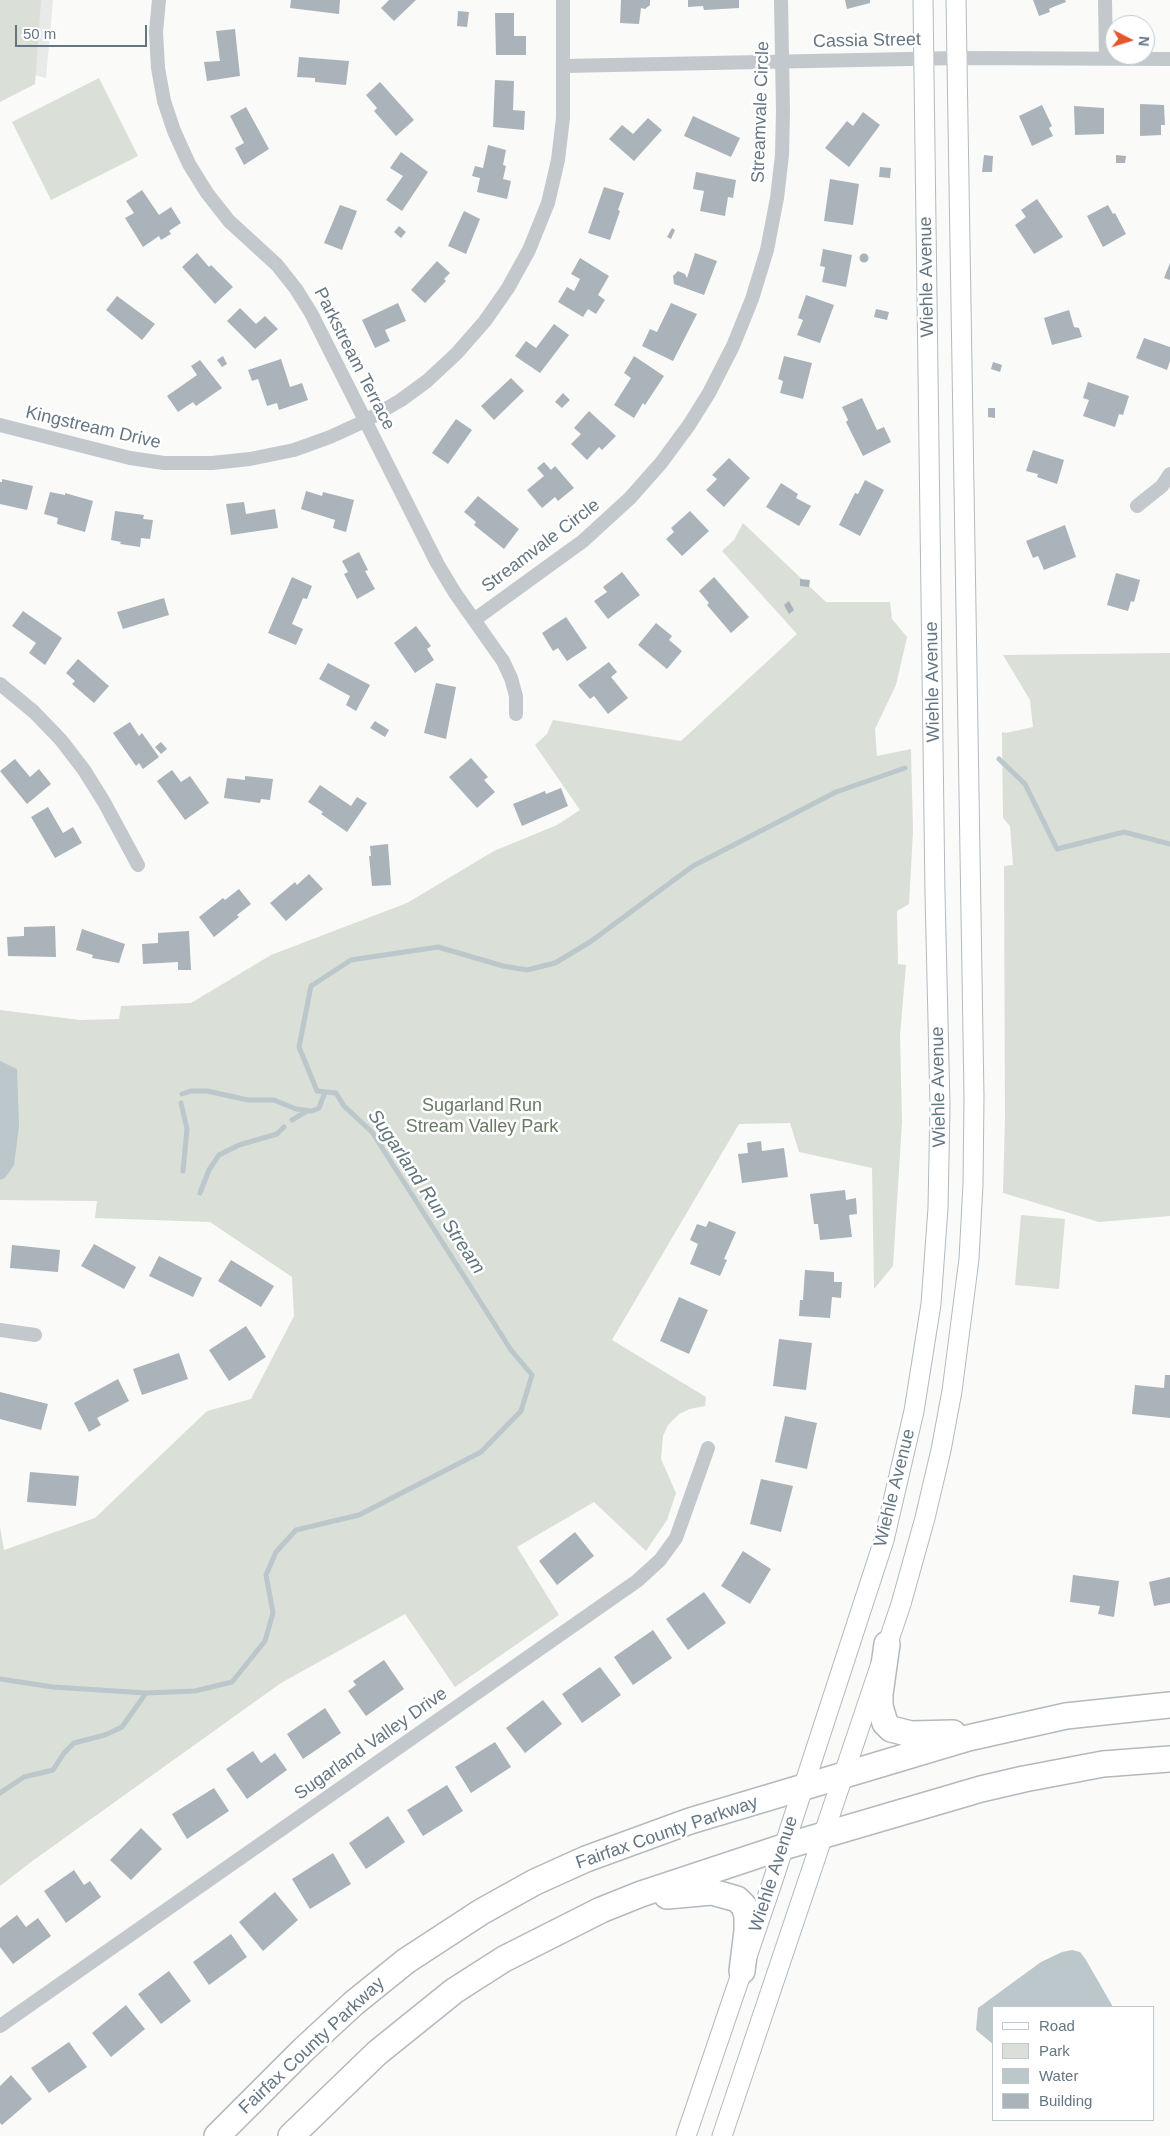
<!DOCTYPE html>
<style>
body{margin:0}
#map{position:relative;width:1170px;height:2136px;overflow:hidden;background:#fafaf8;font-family:Arial,sans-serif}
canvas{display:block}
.legend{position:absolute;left:992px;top:2006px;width:162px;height:115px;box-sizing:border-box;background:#fff;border:1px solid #c1c8cd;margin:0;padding:6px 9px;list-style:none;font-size:15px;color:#657683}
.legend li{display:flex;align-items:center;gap:10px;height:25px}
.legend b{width:25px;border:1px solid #c1c8cd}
.north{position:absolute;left:1105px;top:15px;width:50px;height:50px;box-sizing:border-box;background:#fff;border:1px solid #c1c8cd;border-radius:50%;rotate:95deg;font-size:14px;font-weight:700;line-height:20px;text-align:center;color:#657683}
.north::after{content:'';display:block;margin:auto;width:18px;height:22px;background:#e4572e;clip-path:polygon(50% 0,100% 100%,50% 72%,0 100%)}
.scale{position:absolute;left:15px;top:25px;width:132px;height:22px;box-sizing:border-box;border:2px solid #657683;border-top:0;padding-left:6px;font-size:15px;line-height:18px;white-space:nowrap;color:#657683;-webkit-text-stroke:4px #fff;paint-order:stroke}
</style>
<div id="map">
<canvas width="1170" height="2136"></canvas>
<ul class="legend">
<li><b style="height:6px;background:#fff"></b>Road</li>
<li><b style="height:14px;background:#dadfd7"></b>Park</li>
<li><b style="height:14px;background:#bbc7cb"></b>Water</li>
<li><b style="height:14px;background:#aab3b9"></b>Building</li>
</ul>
<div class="north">N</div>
<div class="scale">50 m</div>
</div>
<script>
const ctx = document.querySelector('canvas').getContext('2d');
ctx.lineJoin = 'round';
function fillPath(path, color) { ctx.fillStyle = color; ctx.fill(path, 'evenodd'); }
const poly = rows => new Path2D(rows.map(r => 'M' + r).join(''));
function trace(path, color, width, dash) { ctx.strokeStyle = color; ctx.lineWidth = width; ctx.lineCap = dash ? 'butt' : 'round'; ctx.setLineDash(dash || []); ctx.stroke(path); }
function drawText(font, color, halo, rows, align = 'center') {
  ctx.font = font + ' Arial,sans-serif'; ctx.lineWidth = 5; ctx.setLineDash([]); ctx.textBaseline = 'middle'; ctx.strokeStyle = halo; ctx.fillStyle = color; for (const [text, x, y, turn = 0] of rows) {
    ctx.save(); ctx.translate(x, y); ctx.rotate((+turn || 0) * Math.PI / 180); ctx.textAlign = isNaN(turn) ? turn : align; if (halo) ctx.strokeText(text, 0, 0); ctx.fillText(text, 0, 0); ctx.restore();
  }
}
const built = poly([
 [0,0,53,0,46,78,0,66]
]);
const green = poly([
 [0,0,41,0,35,84,0,102],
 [99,78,138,156,51,200,12,122],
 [743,523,826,602,890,602,892,619,907,637,896,685,875,729,877,756,911,749,913,832,909,904,897,911,898,964,906,965,900,1035,902,1122,893,1266,874,1289,872,1168,799,1152,790,1123,739,1124,612,1340,706,1397,705,1406,690,1409,679,1414,668,1425,663,1436,661,1459,676,1493,667,1520,646,1551,594,1502,517,1547,559,1615,455,1687,405,1614,281,1683,31,1862,0,1886,0,1527,4,1550,95,1518,207,1411,251,1399,294,1316,292,1277,210,1222,95,1218,97,1201,0,1200,0,1010,80,1020,119,1019,121,1006,191,1003,271,955,407,903,494,851,557,825,580,810,535,745,547,734,553,720,681,741,797,634,722,551,734,540],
 [1170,653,1170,1216,1099,1222,1003,1193,1005,1117,1004,866,1013,865,1010,826,1003,818,1002,732,1006,733,1033,727,1030,700,1003,655],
 [1021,1215,1065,1219,1059,1289,1015,1285]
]);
const water = poly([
 [0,1061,17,1069,19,1126,14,1165,5,1178,0,1180],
 [1072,1950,1080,1952,1086,1960,1113,2007,994,2007,994,2045,976,2030,978,2008,1041,1962,1062,1952]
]);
const stream = poly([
 [999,759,1025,784,1057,849,1124,832,1170,844],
 [182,1094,191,1091,207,1091,248,1100,274,1100,296,1109,312,1111,319,1108,325,1092],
 [181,1103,187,1129,183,1171],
 [292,1120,307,1111],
 [200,1193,209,1170,219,1155,239,1145,277,1134,284,1127],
 [0,1679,53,1687,146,1693,195,1691,232,1682,265,1641,273,1613,266,1575,276,1552,296,1530,359,1515,481,1452,521,1411,532,1375,511,1350,372,1132,344,1106,336,1093,317,1091,299,1047,311,986,351,960,438,947,503,966,527,970,555,963,590,942,693,866,836,792,905,768],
 [0,1793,24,1777,53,1770,64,1753,74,1743,105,1735,122,1727,146,1693]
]);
const building = poly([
 [291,0,340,0,339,14,290,8],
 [389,0,416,0,394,21,381,8],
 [621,0,650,0,650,5,645,9,641,8,639,24,620,23],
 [688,0,739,0,739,8,704,10,703,6,688,7],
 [845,0,870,0,870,3,847,9],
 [1033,0,1065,0,1066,2,1053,7,1049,9,1050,12,1039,16],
 [458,11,469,12,467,27,457,26],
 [495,13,514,13,514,36,526,36,526,55,496,55],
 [235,29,240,76,207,81,204,62,220,61,216,31],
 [299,57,349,61,346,85,315,82,315,78,297,77],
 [495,80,514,81,513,110,525,111,524,130,493,127],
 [380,82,414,120,396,136,374,111,377,108,366,95],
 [1140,104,1164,105,1165,125,1161,125,1161,135,1140,136],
 [1042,105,1052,126,1049,128,1053,136,1032,146,1019,116],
 [1074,106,1104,108,1104,134,1075,135],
 [246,107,269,149,244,165,235,148,244,143,230,116],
 [863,112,880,125,849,167,825,148,847,121,853,126],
 [693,116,740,138,731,157,684,136],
 [648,118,662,130,634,161,609,139,622,125,633,134],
 [488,145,506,150,503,165,506,166,503,179,511,181,507,199,477,192,480,178,472,176,475,166,483,168],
 [401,152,428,172,402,211,386,200,403,176,390,168],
 [984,155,993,156,992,172,982,172],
 [1116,155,1126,156,1125,163,1116,163],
 [880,167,891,168,890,178,879,177],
 [696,172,736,180,733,198,728,197,725,216,700,211,704,191,693,189],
 [830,179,859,184,853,225,824,221],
 [604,187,624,193,618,210,620,211,610,240,588,233],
 [142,190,159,215,171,207,181,223,169,231,171,234,161,240,159,236,143,247,125,218,134,213,126,201],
 [1037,199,1063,237,1034,254,1015,225,1026,217,1021,210],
 [340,205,357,211,342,250,324,243],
 [1108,205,1113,214,1115,213,1126,234,1103,247,1087,216],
 [464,211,480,219,466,254,448,246],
 [399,226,406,232,401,238,394,232],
 [672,228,675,230,671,239,667,237],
 [823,249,852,255,846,287,822,282,825,267,820,266],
 [197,253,209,267,211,265,233,287,215,304,182,267],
 [695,253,717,261,704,295,674,284,673,276,678,271,685,274,687,278],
 '859.5 258a4.5 4.5 0 1 1 9 0a4.5 4.5 0 1 1-9 0Z',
 [580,258,609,276,598,295,605,300,596,314,588,309,583,317,558,302,567,287,574,291,580,279,571,274],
 [437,261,450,273,444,279,446,281,425,303,411,290],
 [1170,263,1170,280,1164,278],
 [806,295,834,305,820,343,797,335,803,320,798,318],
 [117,296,155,324,142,340,106,310],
 [398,303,406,321,385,330,390,341,375,348,362,320],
 [671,303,697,314,673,361,642,346,650,329,657,332],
 [240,308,256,324,265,316,278,329,255,349,227,321],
 [876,309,889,312,887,320,874,317],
 [1069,310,1074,327,1079,328,1082,337,1052,345,1044,318],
 [554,324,569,335,540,373,515,356,526,341,536,348],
 [1144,338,1170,347,1170,361,1167,370,1136,358],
 [223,356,227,364,222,367,217,360],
 [634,356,664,376,645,405,643,403,634,418,614,405,631,378,624,373],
 [784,356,812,363,803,399,780,393,783,381,778,379],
 [281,359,290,387,302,383,308,400,279,410,277,403,267,406,258,379,252,381,248,370],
 [200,360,222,388,196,406,193,402,178,412,167,396,197,375,191,366],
 [993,362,1002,365,1000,372,991,369],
 [511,378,524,391,494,420,481,406],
 [1088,382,1129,396,1123,415,1119,414,1115,427,1083,416,1089,400,1083,398],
 [563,393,570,400,562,408,555,402],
 [862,398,877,430,884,427,891,442,863,456,846,422,848,420,842,407],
 [988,408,995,408,995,418,988,417],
 [589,411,616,436,602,450,599,447,587,460,571,444,581,434,574,428],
 [456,419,472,430,448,464,432,453],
 [1033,450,1064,460,1057,484,1037,477,1038,474,1026,471],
 [729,458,750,478,724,507,706,490,717,479,712,475],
 [544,462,551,470,555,466,574,488,558,501,555,497,542,508,527,490,544,476,537,468],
 [2,479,33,486,27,510,0,504,0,482,2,482],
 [865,480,884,490,860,536,839,525,855,493,858,494],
 [781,483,798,494,796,498,811,506,799,526,766,507],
 [306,491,322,496,323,492,354,500,346,532,333,528,335,520,301,509],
 [50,492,65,495,65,493,93,501,85,532,57,524,58,518,44,514],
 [478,496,519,529,504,549,474,525,476,522,464,512],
 [244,502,246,514,275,509,278,528,231,535,226,504],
 [115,511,144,515,143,519,153,520,150,539,141,538,140,547,120,544,121,542,111,540],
 [690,511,709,531,682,556,666,539,674,532,671,528],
 [1065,525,1076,557,1044,570,1038,556,1033,558,1026,541],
 [359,552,368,570,365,571,375,589,357,599,344,574,348,572,342,561],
 [622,572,640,595,608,619,594,601,607,592,603,587],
 [1116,573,1140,580,1134,602,1131,601,1128,611,1107,605],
 [292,577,312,586,307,599,303,598,292,624,303,629,296,645,268,633],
 [714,577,749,617,731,633,707,605,709,603,699,591],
 [800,579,810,580,809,587,800,586],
 [164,598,169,615,123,629,117,612],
 [789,601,794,610,789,614,784,605],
 [23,611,62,638,45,665,29,653,36,643,12,626],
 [566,617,587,648,567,661,558,648,553,651,542,633],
 [656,623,672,636,669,640,682,651,667,669,638,645],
 [416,626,431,646,427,649,434,660,415,673,394,643],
 [78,659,109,686,94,703,72,684,75,681,66,673],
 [609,662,617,672,611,677,628,698,608,714,594,696,590,699,578,685],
 [328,663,370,685,356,711,346,705,350,696,319,679],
 [436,683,456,687,446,739,424,733],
 [375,721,389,730,385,737,370,728],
 [130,722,139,736,142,733,159,757,143,769,139,763,136,766,113,733],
 [161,742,167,749,161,754,155,747],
 [471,758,488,777,484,780,495,792,477,808,449,777],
 [15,759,30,777,39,769,51,784,27,804,0,771],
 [172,770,181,782,190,776,209,803,185,820,157,781],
 [245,776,273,779,270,800,261,799,260,803,224,798,227,778,245,780],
 [320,785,351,806,357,797,367,803,347,832,321,814,323,812,308,802],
 [561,788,568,806,522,826,513,804,545,791,546,794],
 [48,807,63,833,73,827,82,843,55,858,31,817],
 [388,844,391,885,372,886,369,856,371,856,370,846],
 [309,874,323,889,286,921,270,903,295,882,297,885],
 [239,889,251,904,237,915,239,917,214,937,199,917,223,898,225,900],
 [55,926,56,957,8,956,7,937,24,936,24,927],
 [82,929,125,944,119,963,92,958,93,955,76,950],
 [189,931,191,970,178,970,178,962,143,964,142,944,158,943,158,933],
 [761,1141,762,1151,784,1148,788,1177,742,1183,738,1154,748,1153,747,1143],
 [845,1190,846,1200,856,1198,857,1214,849,1215,852,1237,820,1240,818,1224,814,1224,810,1194],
 [709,1221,736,1232,724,1259,727,1260,720,1276,690,1264,698,1244,690,1240,697,1224,706,1227],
 [94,1244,136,1267,124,1289,81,1266],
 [12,1245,60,1250,58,1272,10,1268],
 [159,1256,202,1278,193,1297,149,1276],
 [231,1260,274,1286,261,1307,218,1281],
 [805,1270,834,1272,834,1282,842,1282,841,1298,832,1297,830,1318,799,1316,800,1300,803,1300],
 [679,1297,708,1310,689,1354,660,1341],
 [246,1326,266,1357,229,1381,209,1350],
 [779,1339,812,1343,806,1390,773,1386],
 [179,1353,188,1379,142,1395,133,1369],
 [1165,1375,1170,1375,1170,1418,1132,1414,1135,1385,1164,1388],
 [118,1379,129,1401,97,1418,101,1425,89,1432,74,1403],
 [0,1392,48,1404,41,1430,0,1419],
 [785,1416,817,1423,807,1469,775,1462],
 [30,1472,79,1476,76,1506,27,1502],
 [761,1479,793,1486,781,1532,750,1524],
 [575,1532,594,1556,557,1585,539,1561],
 [743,1551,771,1569,750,1604,721,1586],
 [1073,1575,1119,1581,1114,1617,1098,1614,1100,1606,1070,1602],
 [1170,1577,1170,1603,1154,1606,1149,1582],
 [704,1592,726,1623,688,1650,666,1619],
 [653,1630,672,1658,633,1685,614,1657],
 [384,1660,404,1689,366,1716,348,1691,356,1685,353,1681],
 [600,1667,621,1695,582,1723,562,1694],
 [543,1700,562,1724,525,1753,506,1728],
 [325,1708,341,1733,303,1759,287,1734],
 [495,1742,511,1767,471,1793,455,1767],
 [253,1751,261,1763,275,1753,287,1770,247,1799,226,1769],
 [447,1785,463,1811,423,1836,407,1810],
 [214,1788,229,1811,187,1839,172,1814],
 [388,1816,405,1842,366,1869,349,1843],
 [141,1828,162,1849,131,1880,110,1860],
 [333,1853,351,1884,310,1909,292,1879],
 [74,1870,84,1885,90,1881,101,1897,66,1923,44,1891],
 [275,1892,298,1920,263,1951,239,1922],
 [17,1915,26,1927,38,1918,51,1936,13,1964,0,1947,0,1928],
 [231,1934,247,1957,209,1985,193,1962],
 [169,1971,191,2001,161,2024,138,1994],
 [126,2005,145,2029,111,2057,92,2033],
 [69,2042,87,2067,49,2093,31,2068],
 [11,2075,32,2099,2,2125,0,2123,0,2086]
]);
const street = poly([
 [159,0,156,32,158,68,164,101,174,131,189,164,207,193,229,221,277,265,296,289,311,313,437,563,455,593,503,661,511,678,516,696,516,714],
 [1105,0,1106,59],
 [564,66,958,58,1170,59],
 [0,425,130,458,164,463,212,463,250,459,294,450,330,437,365,421,401,400,427,381,457,353,485,321,508,288,529,250,548,203,558,160,563,118,563,0],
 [1137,506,1162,486,1170,474],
 [474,620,583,541,630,498,661,463,689,425,709,393,733,346,752,299,767,250,777,198,782,155,783,111,781,0],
 [0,684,34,712,61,740,84,770,104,802,138,865],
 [0,1330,35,1335],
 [0,2026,637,1581,660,1560,676,1538,708,1448]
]);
const secondary = poly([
 [686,2136,773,1880,884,1540,914,1411,931,1304,938,1208,940,1106,935,893,923,0],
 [722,2136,901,1604,925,1518,941,1450,952,1391,969,1259,973,1184,974,1096,956,0]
]);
const highway = poly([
 [887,1644,880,1694,880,1706,885,1723,891,1729,911,1734,953,1733],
 [667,1896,712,1892,737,1899,744,1906,747,1916,747,1931,742,1971],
 [217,2136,303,2050,354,2003,406,1961,481,1912,535,1882,586,1859,690,1821,968,1738,1066,1716,1170,1705],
 [291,2136,377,2053,454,1991,504,1959,601,1910,641,1894,783,1847,981,1789,1024,1779,1103,1764,1170,1759]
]);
const streetNames = [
 ["Cassia Street",867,41,-1],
 ["Streamvale Circle",761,112,-88],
 ["Wiehle Avenue",927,277,-91],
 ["Parkstream Terrace",354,359,63],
 ["Kingstream Drive",93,428,13],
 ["Streamvale Circle",541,546,-37],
 ["Wiehle Avenue",933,682,-91],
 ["Wiehle Avenue",939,1087,-91],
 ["Wiehle Avenue",895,1488,-76],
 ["Sugarland Valley Drive",371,1744,-35],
 ["Fairfax County Parkway",667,1833,-19],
 ["Wiehle Avenue",774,1874,-72],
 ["Fairfax County Parkway",312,2046,-43]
];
const parkNames = [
 ["Sugarland Run",482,1106],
 ["Stream Valley Park",482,1127]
];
const waterNames = [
 ["Sugarland Run Stream",426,1192,56]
];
fillPath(built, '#e8e9e9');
fillPath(green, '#dadfd7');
fillPath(water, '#bbc7cb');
trace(stream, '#bbc7cb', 5);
fillPath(building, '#aab3b9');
trace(secondary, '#b3babf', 21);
trace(highway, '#b4b9bd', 28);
trace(street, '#c3c8cc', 14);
trace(secondary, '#fff', 19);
trace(highway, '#fff', 25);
drawText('18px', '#657683', '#fff', streetNames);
drawText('18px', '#687a64', '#fff', parkNames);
drawText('italic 19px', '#60757c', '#fff', waterNames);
</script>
